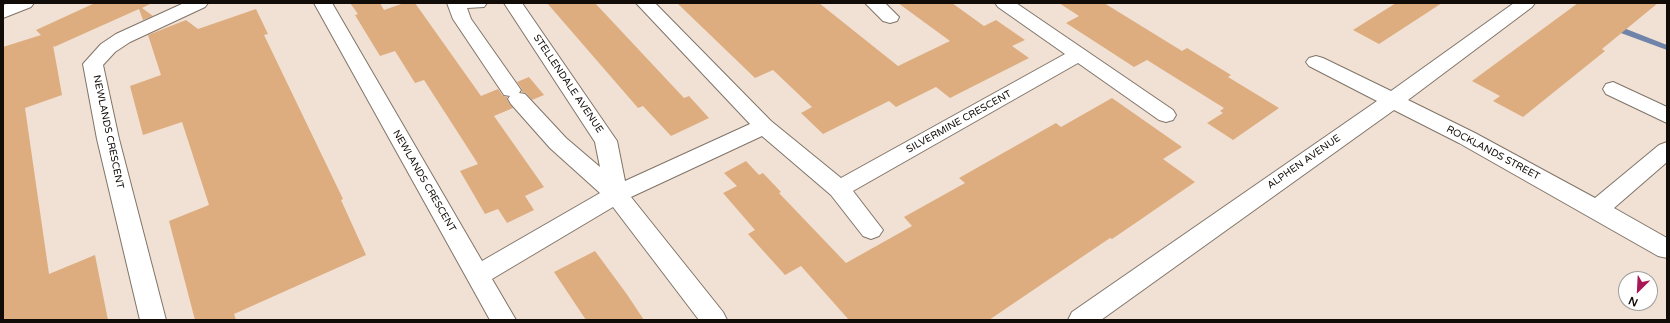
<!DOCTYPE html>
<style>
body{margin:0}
#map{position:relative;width:1670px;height:323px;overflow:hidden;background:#f0e1d4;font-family:"Varela Round",sans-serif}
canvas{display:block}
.frame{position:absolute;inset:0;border:4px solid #110c08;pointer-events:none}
.north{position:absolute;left:1618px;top:271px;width:40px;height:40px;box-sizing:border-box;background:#fff;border:1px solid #a09e9c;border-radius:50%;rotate:204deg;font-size:11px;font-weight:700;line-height:16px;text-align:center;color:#110c08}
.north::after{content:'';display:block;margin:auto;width:14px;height:18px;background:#a81854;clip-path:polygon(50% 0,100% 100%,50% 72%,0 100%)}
</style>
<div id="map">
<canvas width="1670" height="323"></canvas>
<div class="frame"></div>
<div class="north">N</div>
</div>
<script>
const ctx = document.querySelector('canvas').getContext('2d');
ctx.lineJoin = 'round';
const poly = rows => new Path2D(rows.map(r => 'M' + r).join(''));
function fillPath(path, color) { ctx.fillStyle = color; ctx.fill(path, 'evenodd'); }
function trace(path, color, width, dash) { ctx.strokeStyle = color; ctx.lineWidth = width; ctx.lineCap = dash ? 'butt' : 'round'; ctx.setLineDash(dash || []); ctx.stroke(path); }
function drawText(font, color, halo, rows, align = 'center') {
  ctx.font = font + ' "Varela Round",sans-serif'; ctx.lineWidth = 3.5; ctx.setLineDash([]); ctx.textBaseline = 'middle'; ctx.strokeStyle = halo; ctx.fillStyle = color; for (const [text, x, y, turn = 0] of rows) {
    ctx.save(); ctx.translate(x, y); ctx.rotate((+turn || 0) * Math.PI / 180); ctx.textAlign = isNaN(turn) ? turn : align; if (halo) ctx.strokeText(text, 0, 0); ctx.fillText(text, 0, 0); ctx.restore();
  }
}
const stream = poly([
 [1610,25,1616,25,1667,45,1667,50,1610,29,1610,25]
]);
const building = poly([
 [95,3,152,3,142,8,153,16,143,20,139,9,54,47,53,45,62,95,25,108,49,274,95,255,108,320,3,320,3,47,41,35,36,30],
 [350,3,380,3,384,10,404,3,415,3,481,96,498,89,503,96,507,97,507,100,513,108,494,116,544,187,525,196,534,210,507,223,498,209,485,214,460,171,478,164,453,125,424,80,415,83,395,51,380,56,355,15,358,14],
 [547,3,595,3,684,98,689,96,709,118,671,136,643,106,638,108],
 [677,3,819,3,898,66,950,41,898,3,952,3,984,26,996,20,1025,40,1012,46,1029,58,950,98,936,87,896,107,889,101,823,134,801,113,812,107,773,70,755,78],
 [1059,3,1104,3,1182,51,1187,48,1231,75,1228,77,1279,108,1233,140,1207,123,1223,113,1220,111,1224,108,1147,60,1134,67,1066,23,1079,16],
 [1396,3,1442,3,1379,44,1353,30],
 [1578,3,1658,3,1602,49,1605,51,1523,117,1493,101,1500,96,1472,81],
 [256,9,268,34,264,35,343,199,341,200,366,255,234,314,236,320,195,320,169,221,209,205,182,122,143,135,130,86,161,75,148,35,186,20,198,29],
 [529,77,544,95,532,100,526,93,522,92,522,89,517,82],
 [1112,98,1182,147,1163,159,1195,182,1137,222,1112,239,1110,238,989,320,849,320,801,266,785,275,748,234,755,230,723,193,737,186,724,173,746,161,759,175,763,173,781,192,779,193,846,263,912,226,904,217,965,183,959,178,1056,123,1061,127],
 [595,251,626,293,644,320,586,320,554,272]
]);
const minor = poly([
 [9,3,34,3,31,7,3,18,3,5,9,3],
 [184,3,208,3,205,7,130,42,115,52,103,65,119,139,166,320,140,320,97,139,83,64,101,44,116,34,184,3],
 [314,3,332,3,482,261,600,193,550,148,511,104,508,99,510,96,504,95,453,19,447,3,487,3,484,7,467,8,471,19,521,90,519,93,525,94,566,138,600,167,595,142,504,3,522,3,617,141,625,181,750,124,636,3,655,3,771,121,841,178,1065,54,998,7,995,3,1016,3,1173,110,1176,115,1173,120,1166,122,1159,120,1078,63,853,191,883,230,879,236,871,239,863,236,831,195,762,136,631,197,723,312,727,320,699,320,613,207,492,279,516,320,490,320,314,3],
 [865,3,885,3,899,17,897,21,890,23,883,21,865,3],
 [1514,3,1535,3,1532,7,1408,100,1475,133,1595,198,1659,145,1667,142,1667,162,1614,208,1667,238,1667,258,1658,256,1459,143,1394,110,1101,320,1068,320,1072,312,1377,101,1309,66,1306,62,1309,58,1316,56,1323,58,1391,91,1514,3],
 [1613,82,1667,107,1667,123,1606,94,1603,89,1606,84,1613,82]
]);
const streetNames = [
 ["STELLENDALE AVENUE",568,84,56],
 ["SILVERMINE CRESCENT",959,122,-29],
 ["NEWLANDS CRESCENT",108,132,78],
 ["ROCKLANDS STREET",1493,153,28],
 ["ALPHEN AVENUE",1304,162,-35],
 ["NEWLANDS CRESCENT",424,181,60]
];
fillPath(stream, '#6f84a8');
fillPath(building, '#dead7f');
trace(minor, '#807468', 2);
fillPath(minor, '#fff');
drawText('10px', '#110c08', '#fff', streetNames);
</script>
